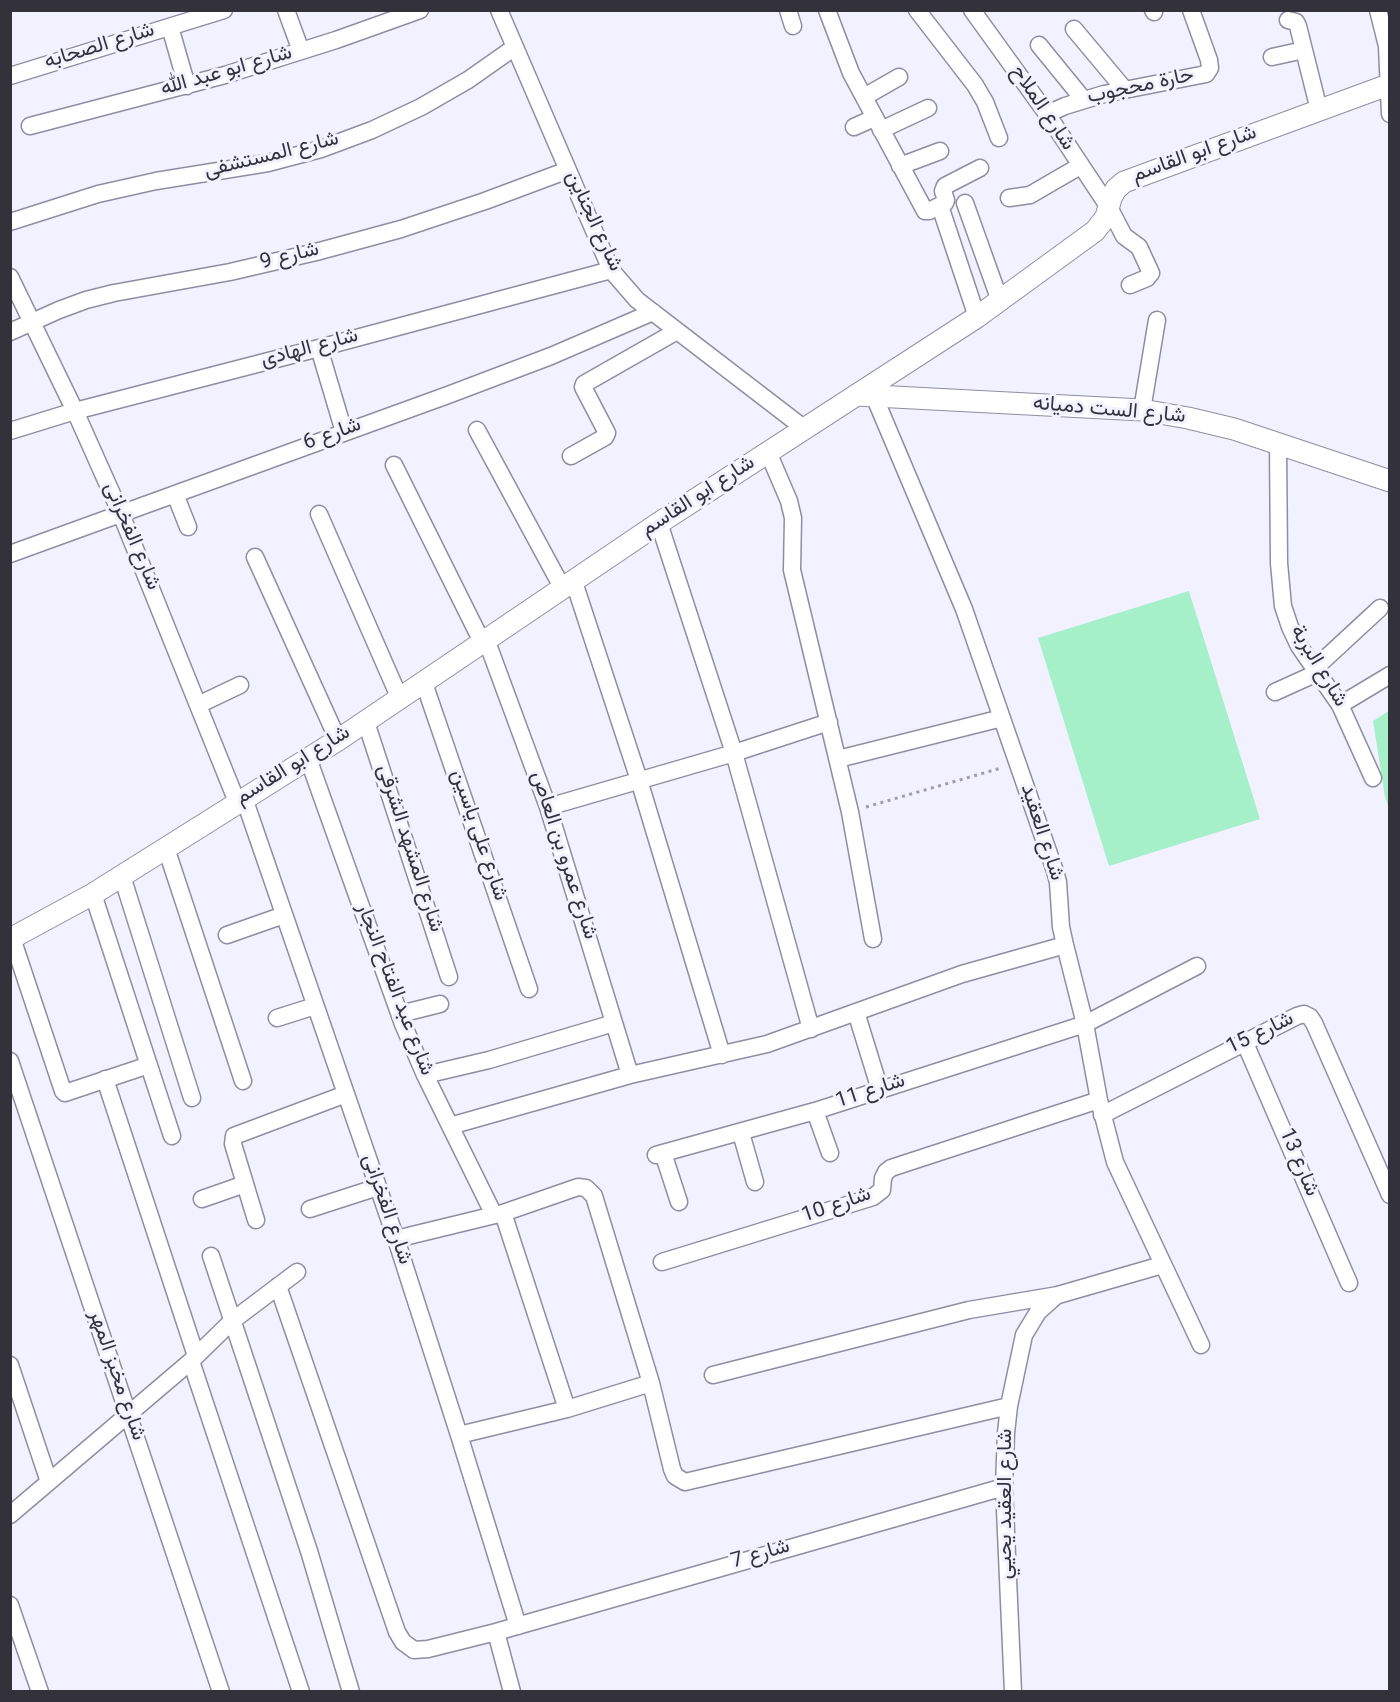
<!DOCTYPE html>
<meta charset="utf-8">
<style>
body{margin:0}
#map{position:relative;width:1400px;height:1702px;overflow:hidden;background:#f2f1ff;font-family:Georgia,serif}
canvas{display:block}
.frame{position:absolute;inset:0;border:12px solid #33323b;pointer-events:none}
</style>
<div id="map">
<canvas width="1400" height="1702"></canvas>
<div class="frame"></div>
</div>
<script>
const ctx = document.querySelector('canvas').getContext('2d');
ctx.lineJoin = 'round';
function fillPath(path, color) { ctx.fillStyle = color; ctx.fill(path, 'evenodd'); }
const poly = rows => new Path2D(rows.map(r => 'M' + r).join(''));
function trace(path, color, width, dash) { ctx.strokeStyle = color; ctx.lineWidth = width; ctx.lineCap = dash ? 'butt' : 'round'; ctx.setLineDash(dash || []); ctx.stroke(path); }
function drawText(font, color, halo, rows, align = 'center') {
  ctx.font = font + ' Georgia,Vazirmatn,serif'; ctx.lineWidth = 6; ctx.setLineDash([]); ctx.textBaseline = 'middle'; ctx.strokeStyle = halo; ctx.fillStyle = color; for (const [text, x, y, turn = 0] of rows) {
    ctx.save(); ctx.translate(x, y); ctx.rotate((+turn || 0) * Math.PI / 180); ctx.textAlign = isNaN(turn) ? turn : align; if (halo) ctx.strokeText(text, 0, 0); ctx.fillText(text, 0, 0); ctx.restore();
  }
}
const green = poly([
 [1189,591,1260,819,1109,866,1038,638],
 [1389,711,1389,809,1385,797,1373,721]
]);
const path = poly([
 [866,807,1001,768]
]);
const minor = poly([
 [286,10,301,51],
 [499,10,611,270,637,300,805,429],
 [788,10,793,26],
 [827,10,851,73,925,211,929,211,945,203,946,200,943,191,945,186,980,168],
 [917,10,975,85,985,102,999,138],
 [972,10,1047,114,1110,209,1124,236,1139,247,1151,273,1147,278,1130,285],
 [1153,10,1154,12],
 [1378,10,1387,46,1390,114],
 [1288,20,1296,22,1298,26,1319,110],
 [170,27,187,86],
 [1074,29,1125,90],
 [1039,45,1083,99],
 [1272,57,1304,50],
 [10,76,224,10],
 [864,97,899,77],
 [1047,114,1065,106,1104,94,1206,74,1210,68,1209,60,1191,10],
 [30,126,225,75,336,40,420,10],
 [854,127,874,118],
 [881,130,928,108],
 [900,166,940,151],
 [1009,198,1030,195,1080,166],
 [965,203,1000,301],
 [940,206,977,317],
 [10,222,98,194,156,181,268,163,321,149,372,130,421,107,468,80,515,47],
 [10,277,75,411,121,514,237,802],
 [10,332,59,310,86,300,114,293,230,272,316,252,401,229,485,201,568,170],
 [319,348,344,432],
 [874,396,964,609,1055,871,1058,882,1061,927,1065,945,1085,1024,1099,1100,1115,1162,1201,1345],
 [1142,410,1157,320],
 [477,430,563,589],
 [10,431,75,411,319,348,611,270],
 [1278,444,1279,563,1283,606,1290,627,1299,646,1340,705,1373,778],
 [768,452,789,501,793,518,792,570,850,812,873,939],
 [571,456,605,437,607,433,583,387,584,384,677,331],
 [394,465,482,642],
 [175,494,188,527],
 [319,514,400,699],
 [659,523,734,753,811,1029],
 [10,554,448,395,551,356,653,312],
 [255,557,338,740],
 [574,582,639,780,722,1055],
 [486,639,548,807,630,1075],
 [1314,669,1380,608],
 [424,683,529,989],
 [1275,692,1317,673],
 [198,705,240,685],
 [1340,705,1390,675],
 [366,722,449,977],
 [308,758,403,1024,425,1075,494,1215],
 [838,759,1002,718],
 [244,798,396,1239,459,1435,518,1626],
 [548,807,734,753,829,722],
 [166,848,243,1081],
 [122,876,192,1098],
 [93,894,172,1136],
 [227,935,284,915],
 [12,938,63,1091,65,1093,149,1065],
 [856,1012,880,1090],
 [400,1014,440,1004],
 [277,1018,315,1006],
 [1245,1043,1349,1283],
 [10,1061,221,1692],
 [425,1075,489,1060,614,1023],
 [105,1079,196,1356],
 [815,1111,830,1153],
 [1102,1115,1297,1016,1304,1014,1310,1017,1314,1023,1390,1195],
 [450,1126,630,1075,767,1044,962,974,1065,945],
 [741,1133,755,1182],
 [663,1153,679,1202],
 [656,1155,815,1111,1085,1024,1197,966],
 [202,1199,245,1184],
 [310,1209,378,1187],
 [503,1213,567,1409],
 [256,1220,233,1144,234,1136,346,1094],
 [396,1239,503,1213,578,1187,586,1188,594,1196,651,1383,672,1469,675,1476,685,1482,1009,1406],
 [211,1256,309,1551,351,1692],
 [662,1262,873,1197,882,1190,883,1178,886,1172,891,1168,1099,1100],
 [278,1286,397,1632,403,1642,414,1650,428,1649,496,1632,1004,1487],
 [191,1361,301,1692],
 [10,1365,49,1482],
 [713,1375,969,1310,1058,1295,1162,1265],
 [459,1435,567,1409,651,1383],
 [10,1515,191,1361,232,1321,297,1272],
 [10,1605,40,1692],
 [496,1632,512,1692],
 [1013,1692,1004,1487,1006,1433,1009,1406,1024,1335,1038,1312,1057,1295]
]);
const tertiary = poly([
 [856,395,1142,410,1188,418,1234,429,1390,481],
 [10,939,93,894,338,740,659,523,977,317,1095,231,1106,217,1111,198,1116,189,1124,182,1388,85]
]);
const streetNames = [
 ["شارع الصحابه",100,48,-17],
 ["شارع ابو عبد الله",227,73,-16],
 ["حارة محجوب",1141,88,-12],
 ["شارع الملاح",1041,109,56],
 ["شارع ابو القاسم",1195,156,-20],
 ["شارع المستشفى",272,157,-14],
 ["شارع الجناين",592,222,65],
 ["شارع 9",290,258,-14],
 ["شارع الهادى",310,350,-15],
 ["شارع الست دميانه",1109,412,5],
 ["شارع 6",333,436,-20],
 ["شارع ابو القاسم",699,498,-33],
 ["شارع الفخرانى",130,537,67],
 ["شارع البربة",1317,667,59],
 ["شارع ابو القاسم",294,767,-32],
 ["شارع العقيد",1040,833,72],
 ["شارع على ياسين",477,836,71],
 ["شارع المشهد الشرقى",408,849,72],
 ["شارع عمرو بن العاص",562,856,72],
 ["شارع عبد الفتاح النجار",393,990,69],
 ["شارع 15",1261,1035,-26],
 ["شارع 11",871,1093,-18],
 ["شارع 13",1297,1163,67],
 ["شارع 10",837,1207,-19],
 ["شارع الفخرانى",385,1210,71],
 ["شارع مخبز المهر",115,1376,71],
 ["شارع العقيد يحيي",1008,1504,-90],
 ["شارع 7",761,1556,-16]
];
fillPath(green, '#a5f0c8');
trace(minor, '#8f8da2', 19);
trace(tertiary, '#8f8da2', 23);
trace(path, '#9e9da9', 3, [3, 4.5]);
trace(minor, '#fff', 16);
trace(tertiary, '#fff', 21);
drawText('21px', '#33323b', '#f2f1ff', streetNames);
</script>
